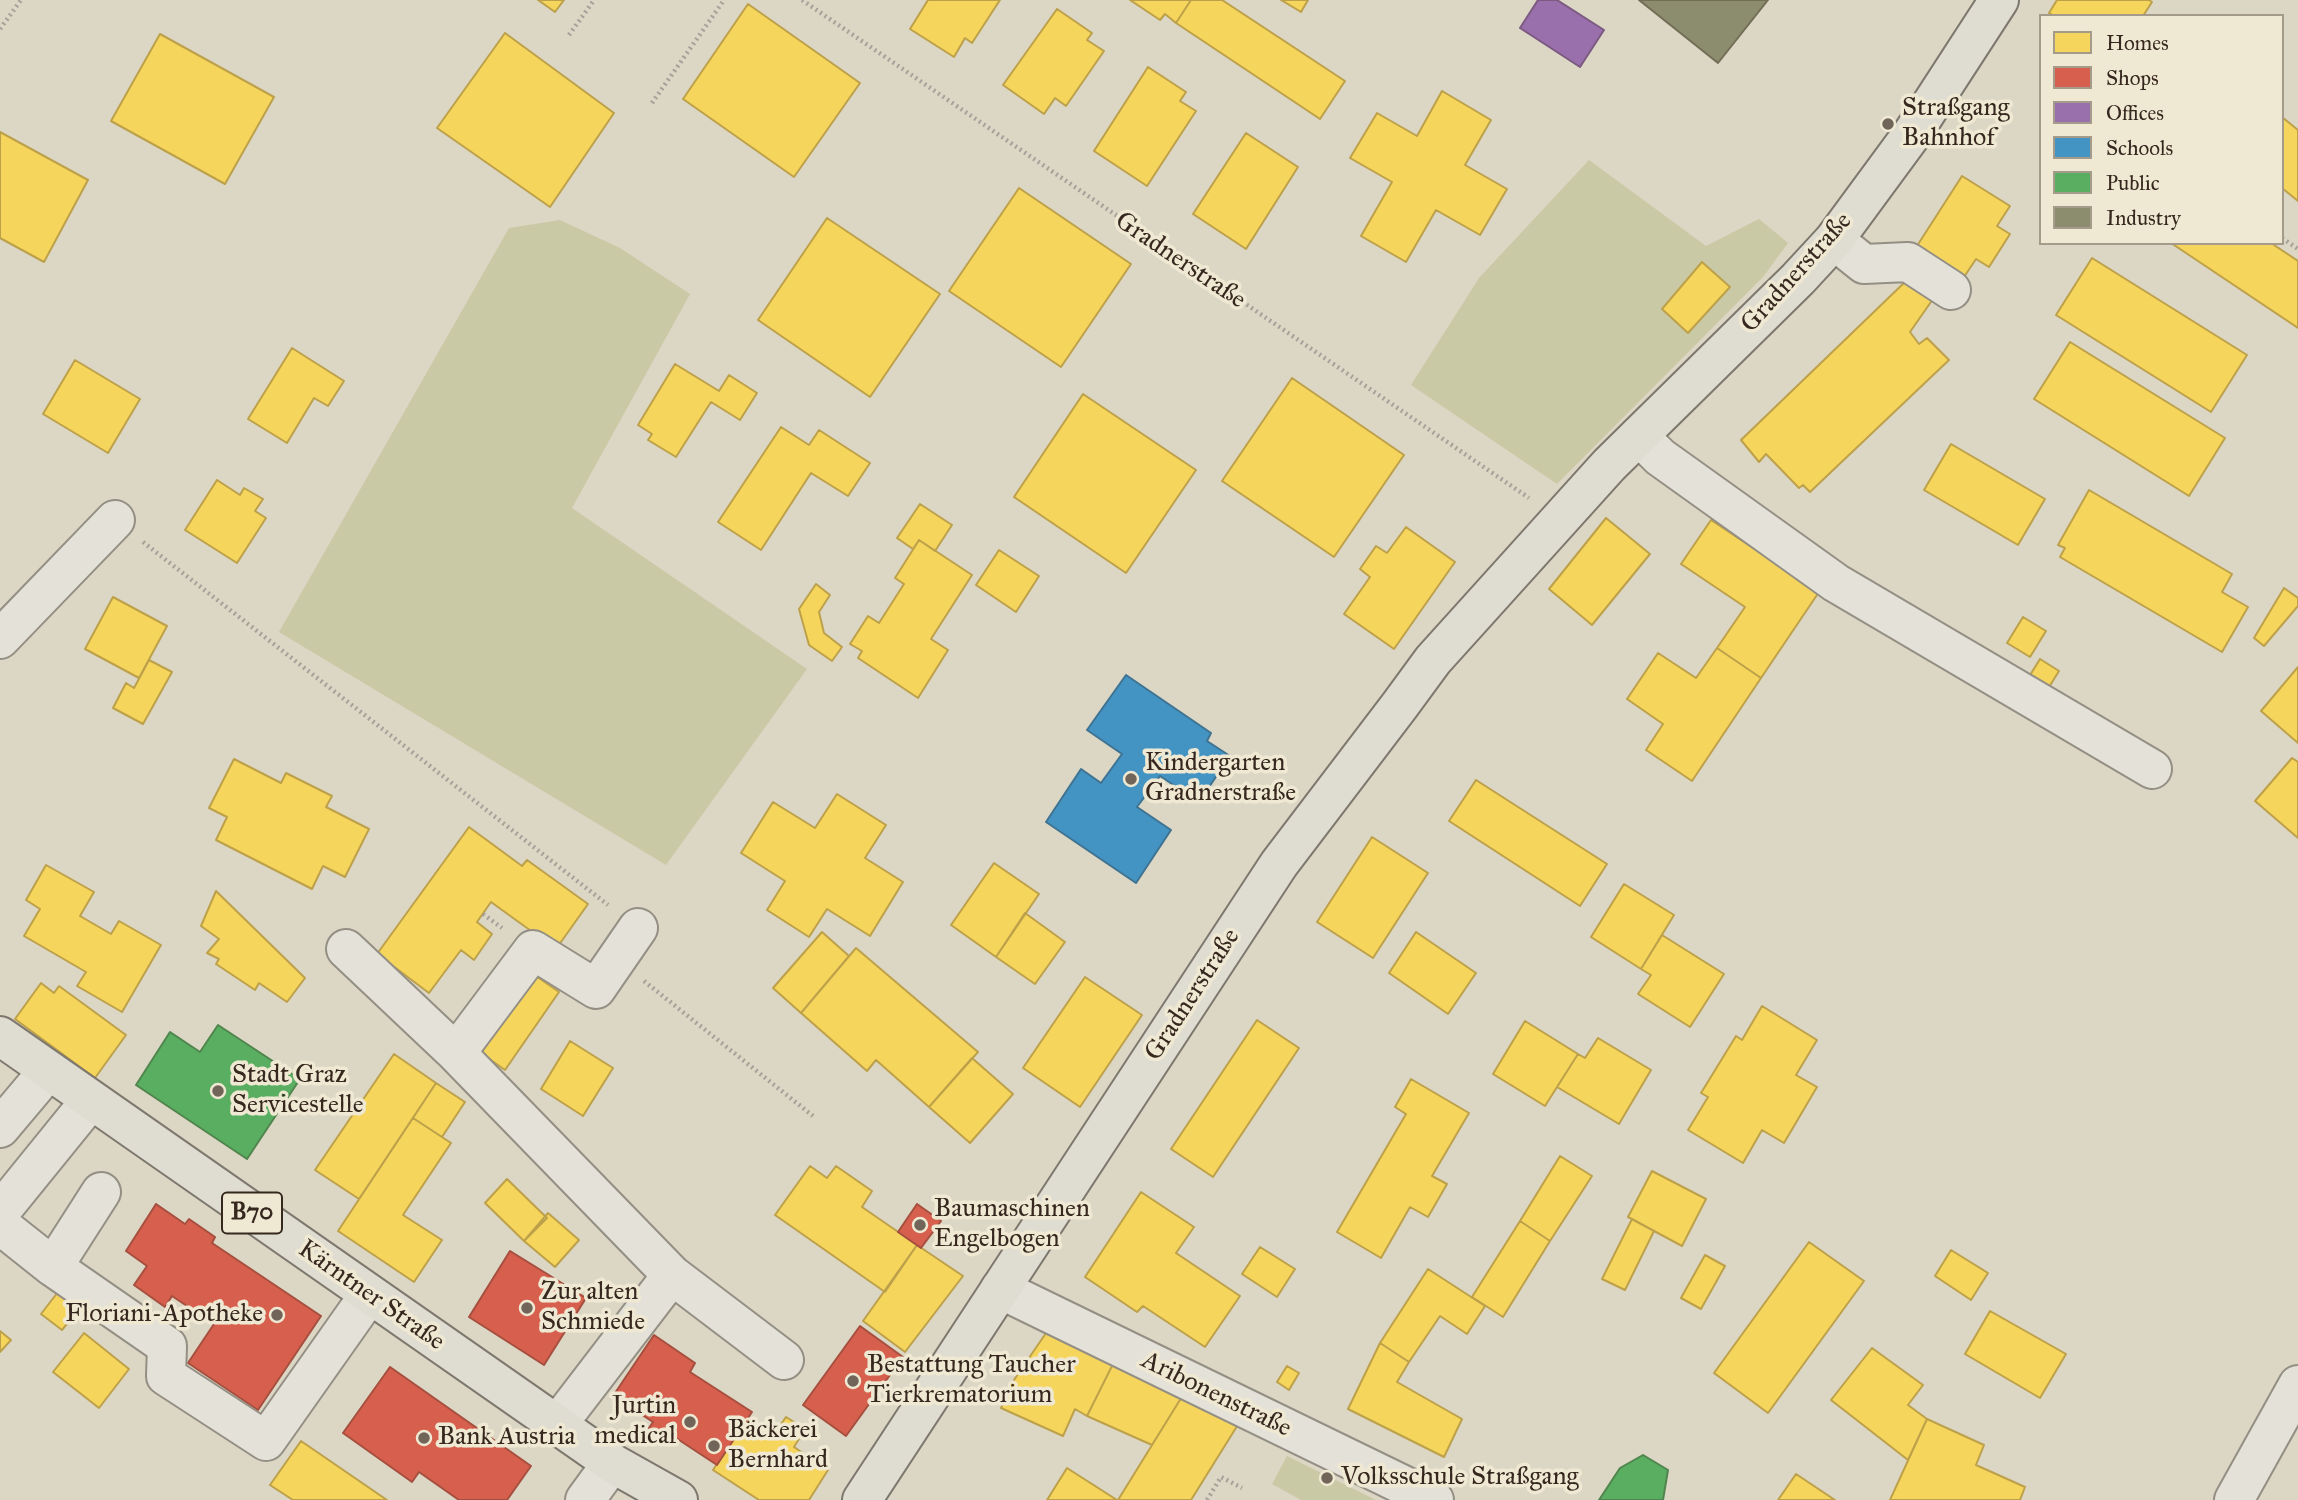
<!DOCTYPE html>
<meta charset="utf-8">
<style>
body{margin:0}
#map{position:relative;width:2298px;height:1500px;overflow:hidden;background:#dcd6c4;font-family:"IM FELL Great Primer",serif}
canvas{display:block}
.legend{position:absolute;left:2039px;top:14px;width:245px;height:231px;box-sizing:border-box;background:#efe8d2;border:2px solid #a59b8a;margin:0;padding:9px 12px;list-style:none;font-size:21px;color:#37281f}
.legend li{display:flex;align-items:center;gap:14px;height:35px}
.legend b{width:35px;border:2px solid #a59b8a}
</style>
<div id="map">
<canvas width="2298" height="1500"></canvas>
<ul class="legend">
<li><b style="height:19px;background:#f6d55c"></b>Homes</li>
<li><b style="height:19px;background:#d6604d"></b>Shops</li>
<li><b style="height:19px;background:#9970ab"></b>Offices</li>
<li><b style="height:19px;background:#4393c3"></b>Schools</li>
<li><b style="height:19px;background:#5aae61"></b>Public</li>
<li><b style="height:19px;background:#8c8c6e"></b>Industry</li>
</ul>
</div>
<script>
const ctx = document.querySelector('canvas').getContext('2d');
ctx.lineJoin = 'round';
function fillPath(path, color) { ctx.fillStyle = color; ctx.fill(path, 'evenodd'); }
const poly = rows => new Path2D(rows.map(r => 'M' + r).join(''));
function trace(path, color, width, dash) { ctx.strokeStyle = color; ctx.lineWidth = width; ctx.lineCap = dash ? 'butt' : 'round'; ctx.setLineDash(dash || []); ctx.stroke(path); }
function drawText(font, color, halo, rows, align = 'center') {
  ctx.font = font + ' "IM FELL Great Primer",serif'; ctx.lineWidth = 7; ctx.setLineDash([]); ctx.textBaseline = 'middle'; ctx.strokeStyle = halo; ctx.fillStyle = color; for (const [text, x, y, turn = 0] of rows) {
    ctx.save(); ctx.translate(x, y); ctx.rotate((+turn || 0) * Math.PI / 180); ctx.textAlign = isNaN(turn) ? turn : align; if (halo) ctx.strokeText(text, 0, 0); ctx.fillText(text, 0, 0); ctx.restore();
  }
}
const green = poly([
 [1589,160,1706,246,1759,219,1788,243,1763,277,1557,484,1411,385,1479,278],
 [560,220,620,248,690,294,572,508,807,669,666,865,279,632,509,228],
 [1287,1456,1376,1500,1301,1500,1272,1484]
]);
const homes = poly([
 [538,0,564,0,555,12,538,0],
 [928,0,1000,0,972,43,965,38,954,57,910,29,928,0],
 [1130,0,1191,0,1176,23,1165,14,1160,20,1130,0],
 [1191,0,1222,0,1345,81,1320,119,1176,23,1191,0],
 [1281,0,1308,0,1301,12,1281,0],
 [2057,0,2149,0,2152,2,2143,16,2054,16,2049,13,2057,0],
 [748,4,860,83,794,177,683,99,748,4],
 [1057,9,1092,33,1087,40,1104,51,1066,106,1055,98,1044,114,1003,85,1057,9],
 [505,33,614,113,550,207,437,128,505,33],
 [160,34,274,97,225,184,111,121,160,34],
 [1148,67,1186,92,1180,101,1196,111,1147,186,1094,151,1148,67],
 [1442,91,1491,120,1465,165,1507,189,1480,235,1436,210,1406,262,1361,236,1392,182,1350,158,1377,113,1417,136,1442,91],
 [2282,117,2298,130,2298,201,2282,188,2282,117],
 [0,132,88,180,44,262,0,238,0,132],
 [1246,133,1298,167,1246,249,1193,214,1246,133],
 [1962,176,2010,206,1997,226,2010,234,1989,267,1976,259,1962,280,1915,249,1962,176],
 [1019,188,1131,264,1061,367,949,291,1019,188],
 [827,218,940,294,870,397,758,320,827,218],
 [2171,243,2271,243,2298,261,2298,328,2171,243],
 [2092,258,2247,355,2211,412,2056,315,2092,258],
 [1702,262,1730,287,1688,333,1662,309,1702,262],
 [1906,281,1933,299,1910,332,1919,344,1927,338,1949,360,1810,492,1803,485,1799,488,1766,454,1759,462,1741,440,1906,281],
 [2070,342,2225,438,2189,496,2034,399,2070,342],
 [292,348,344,381,328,406,314,398,287,443,248,419,292,348],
 [75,360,140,399,108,453,43,414,75,360],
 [675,364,719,391,729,375,757,393,740,420,711,402,676,457,648,440,652,434,638,425,675,364],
 [1292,378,1404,455,1334,557,1222,481,1292,378],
 [1083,394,1196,470,1126,573,1014,497,1083,394],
 [781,427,809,445,819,430,870,463,848,496,811,473,761,550,718,522,781,427],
 [1951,444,2045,499,2018,545,1924,490,1951,444],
 [217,480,240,495,244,488,263,499,255,511,266,518,237,563,185,530,217,480],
 [2089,490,2232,574,2222,592,2248,607,2222,652,2060,557,2065,548,2058,545,2089,490],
 [920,504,952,525,935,551,919,540,913,549,897,538,920,504],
 [1606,518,1650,554,1592,625,1549,589,1606,518],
 [1711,520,1819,592,1761,678,1717,648,1745,607,1681,564,1711,520],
 [1406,527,1455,562,1394,649,1344,614,1370,577,1360,569,1376,546,1387,553,1406,527],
 [919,540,972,575,931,639,948,650,918,698,858,658,862,651,850,644,868,616,879,623,904,584,895,578,919,540],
 [999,550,1039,576,1016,612,976,585,999,550],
 [816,584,830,595,819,612,824,633,842,647,832,661,809,645,799,609,816,584],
 [2284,588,2298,598,2298,606,2264,646,2254,638,2284,588],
 [113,597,167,626,139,678,85,649,113,597],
 [2023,617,2046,631,2030,657,2007,643,2023,617],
 [1717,648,1761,678,1692,781,1646,750,1663,724,1627,699,1658,653,1696,678,1717,648],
 [2040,659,2059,671,2046,692,2027,680,2040,659],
 [149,660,172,672,143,724,113,708,126,683,134,688,149,660],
 [2298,667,2298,743,2261,711,2298,667],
 [2292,758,2298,762,2298,838,2255,801,2292,758],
 [234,759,281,783,286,773,332,796,326,807,369,829,345,877,323,866,312,889,216,840,227,817,209,808,234,759],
 [1476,780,1607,864,1580,906,1449,821,1476,780],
 [837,794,886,825,865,858,903,882,870,936,827,909,809,937,767,910,785,881,741,853,773,802,815,828,837,794],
 [469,827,522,866,527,860,588,904,556,949,491,902,477,922,492,934,474,960,461,950,429,993,377,954,469,827],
 [1372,837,1428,873,1373,958,1317,922,1372,837],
 [994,863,1039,894,996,957,951,925,994,863],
 [46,865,94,892,80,916,111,934,119,921,161,945,122,1012,77,986,86,972,24,936,40,909,26,900,46,865],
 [1624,884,1674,915,1641,969,1591,937,1624,884],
 [216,891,305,978,287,1002,259,983,255,990,216,964,219,959,207,953,219,939,201,926,216,891],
 [1025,913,1065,942,1035,984,996,957,1025,913],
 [822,932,849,956,801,1013,773,988,822,932],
 [1416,932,1476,973,1448,1014,1389,973,1416,932],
 [1662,935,1724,974,1690,1027,1638,994,1651,975,1641,969,1662,935],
 [856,948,978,1052,929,1107,876,1060,867,1071,801,1013,856,948],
 [536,976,559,992,505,1070,481,1053,536,976],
 [1085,977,1142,1015,1080,1107,1023,1068,1085,977],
 [41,983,54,993,59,986,126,1035,95,1078,15,1019,41,983],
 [1762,1006,1817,1040,1796,1075,1817,1087,1784,1143,1762,1130,1743,1163,1688,1130,1708,1097,1701,1093,1736,1036,1742,1040,1762,1006],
 [1257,1020,1299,1048,1213,1177,1171,1149,1257,1020],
 [1525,1021,1578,1054,1545,1106,1493,1074,1525,1021],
 [1598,1038,1651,1070,1619,1124,1557,1087,1578,1054,1585,1058,1598,1038],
 [570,1041,613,1068,583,1116,541,1089,570,1041],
 [394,1054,436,1083,359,1199,315,1170,394,1054],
 [972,1058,1013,1094,970,1143,929,1107,972,1058],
 [1411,1079,1469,1113,1432,1176,1447,1184,1428,1217,1410,1207,1381,1258,1337,1232,1406,1114,1395,1107,1411,1079],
 [436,1083,465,1102,442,1137,413,1118,436,1083],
 [413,1118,451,1143,403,1215,442,1240,414,1282,338,1231,413,1118],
 [1560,1156,1592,1176,1550,1241,1520,1221,1560,1156],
 [810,1166,827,1178,836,1166,872,1191,862,1207,917,1245,885,1292,775,1215,810,1166],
 [1652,1171,1706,1199,1682,1246,1628,1217,1652,1171],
 [507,1179,547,1218,524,1241,485,1203,507,1179],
 [1141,1192,1194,1227,1176,1253,1240,1296,1205,1347,1143,1306,1137,1312,1085,1277,1141,1192],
 [548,1213,579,1240,555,1267,524,1241,548,1213],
 [1632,1219,1654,1231,1625,1290,1602,1279,1632,1219],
 [1520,1221,1550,1241,1503,1317,1472,1297,1520,1221],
 [1809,1242,1864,1281,1768,1413,1714,1373,1809,1242],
 [917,1245,963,1276,905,1352,863,1321,917,1245],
 [1260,1247,1295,1269,1277,1297,1242,1274,1260,1247],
 [1951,1250,1988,1273,1971,1300,1935,1276,1951,1250],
 [1705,1255,1725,1266,1701,1309,1681,1298,1705,1255],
 [1428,1269,1485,1306,1467,1334,1440,1316,1409,1362,1380,1343,1428,1269],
 [58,1292,79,1309,62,1330,41,1314,58,1292],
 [1990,1311,2066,1354,2040,1398,1965,1354,1990,1311],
 [0,1331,11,1340,0,1352,0,1331],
 [84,1333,129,1369,99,1408,53,1372,84,1333],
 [1046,1333,1113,1364,1087,1416,1075,1409,1063,1436,1001,1408,1014,1380,1046,1333],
 [1380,1343,1409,1362,1397,1382,1462,1419,1444,1457,1348,1409,1380,1343],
 [1872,1348,1923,1385,1908,1405,1927,1419,1908,1460,1831,1400,1872,1348],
 [1113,1364,1183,1395,1152,1445,1087,1416,1113,1364],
 [1287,1366,1299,1373,1289,1390,1277,1382,1287,1366],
 [1183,1395,1239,1423,1191,1500,1118,1500,1183,1395],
 [786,1417,805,1429,794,1447,828,1470,809,1500,759,1500,713,1470,747,1419,773,1436,786,1417],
 [1927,1419,1984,1445,1976,1465,2025,1487,2020,1500,1890,1500,1927,1419],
 [301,1441,387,1500,293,1500,270,1485,301,1441],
 [1067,1468,1117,1500,1047,1500,1067,1468],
 [1796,1474,1835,1500,1778,1500,1796,1474]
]);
const shops = poly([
 [156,1204,185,1224,189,1219,215,1237,212,1243,321,1316,258,1410,188,1363,214,1324,172,1296,165,1307,134,1285,147,1266,126,1251,156,1204],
 [917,1204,941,1221,921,1248,898,1232,917,1204],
 [510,1251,586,1298,544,1365,469,1317,510,1251],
 [860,1326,903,1357,846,1436,803,1405,860,1326],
 [654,1335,695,1363,690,1372,752,1412,717,1465,676,1438,672,1443,649,1428,653,1422,613,1396,654,1335],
 [390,1367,531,1466,507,1500,459,1500,419,1472,412,1482,343,1433,390,1367]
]);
const offices = poly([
 [1538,0,1557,0,1604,30,1580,67,1520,28,1538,0]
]);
const schools = poly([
 [1126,675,1211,733,1207,741,1230,756,1199,802,1160,776,1137,807,1171,830,1136,883,1046,822,1081,769,1101,783,1122,754,1087,730,1126,675]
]);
const public = poly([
 [218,1025,300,1079,247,1159,136,1085,170,1032,200,1052,218,1025],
 [1643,1455,1668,1470,1663,1500,1599,1500,1620,1468,1643,1455]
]);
const industry = poly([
 [1639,0,1768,0,1718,63,1639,0]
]);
const path = poly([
 [802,0,1529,498],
 [0,29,21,0],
 [569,35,594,0],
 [652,103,724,0],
 [2282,238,2298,249],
 [143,542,608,905],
 [483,914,502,928],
 [644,981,813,1116],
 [1207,1500,1221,1477,1242,1488]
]);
const minor = poly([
 [1834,240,1864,264,1908,262,1951,290],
 [1639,436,1660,457,1836,583,2152,769],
 [0,639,115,520],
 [346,949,456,1053,672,1275,557,1425],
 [456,1053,533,950,596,989,638,928],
 [0,1128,48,1071],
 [0,1212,90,1101],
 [0,1225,53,1267,101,1192],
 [53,1267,167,1346,166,1376,266,1441,369,1295],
 [672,1275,784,1360],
 [1000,1289,1434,1500],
 [585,1500,612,1463],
 [2234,1500,2298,1385]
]);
const major = poly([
 [0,1036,612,1463,678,1500],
 [862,1500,1279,864,1400,705,1433,660,1609,465,1798,279,1834,240,1912,134,1999,0]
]);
const markers = [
 [1888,124,7,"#716559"],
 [1131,779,7,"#716559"],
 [218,1091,7,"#716559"],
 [920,1225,7,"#716559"],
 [527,1308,7,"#716559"],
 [277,1315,7,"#716559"],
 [853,1381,7,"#716559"],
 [690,1422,7,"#716559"],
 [424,1438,7,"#716559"],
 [714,1446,7,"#716559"],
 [1327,1478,7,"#716559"]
];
const shields = [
 [252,1213,60]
];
const shieldNames = [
 ["B70",252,1213]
];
const poiNames = [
 ["Straßgang",1902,109],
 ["Bahnhof",1902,139],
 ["Kindergarten",1145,764],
 ["Gradnerstraße",1145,794],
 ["Stadt Graz",232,1076],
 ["Servicestelle",232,1106],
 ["Baumaschinen",934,1210],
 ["Engelbogen",934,1240],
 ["Zur alten",541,1293],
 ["Schmiede",541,1323],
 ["Floriani-Apotheke",263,1315,"right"],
 ["Bestattung Taucher",867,1366],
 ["Tierkrematorium",867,1396],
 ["Jurtin",676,1407,"right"],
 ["medical",676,1437,"right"],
 ["Bäckerei",728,1431],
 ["Bernhard",728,1461],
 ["Bank Austria",438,1438],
 ["Volksschule Straßgang",1341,1478]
];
const streetNames = [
 ["Gradnerstraße",1180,261,34],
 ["Gradnerstraße",1797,273,-48],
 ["Gradnerstraße",1193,995,-57],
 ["Kärntner Straße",371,1296,35],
 ["Aribonenstraße",1216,1395,26]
];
fillPath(green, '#c9c9a5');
fillPath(homes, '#f6d55c');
trace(homes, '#bda14a', 2);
fillPath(shops, '#d6604d');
trace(shops, '#a64f3f', 2);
fillPath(offices, '#9970ab');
trace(offices, '#7c5a81', 2);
fillPath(schools, '#4393c3');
trace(schools, '#3f7392', 2);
fillPath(public, '#5aae61');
trace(public, '#50864d', 2);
fillPath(industry, '#8c8c6e');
trace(industry, '#726e56', 2);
trace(minor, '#948f84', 42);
trace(major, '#7d776e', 42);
trace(path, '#a6a29a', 4.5, [2, 3.5]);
trace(minor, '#e4e1d8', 38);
trace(major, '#dfdcd1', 38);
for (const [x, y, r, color] of markers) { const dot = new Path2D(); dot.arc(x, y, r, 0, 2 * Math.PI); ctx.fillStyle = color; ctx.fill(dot); trace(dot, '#efe8d2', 2.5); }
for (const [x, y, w] of shields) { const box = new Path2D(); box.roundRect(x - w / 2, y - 20.5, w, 41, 5); ctx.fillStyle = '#efe8d2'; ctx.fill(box); trace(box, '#37281f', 2); }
drawText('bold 24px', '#37281f', null, shieldNames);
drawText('26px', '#37281f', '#efe8d2', poiNames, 'left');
drawText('26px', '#37281f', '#efe8d2', streetNames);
</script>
